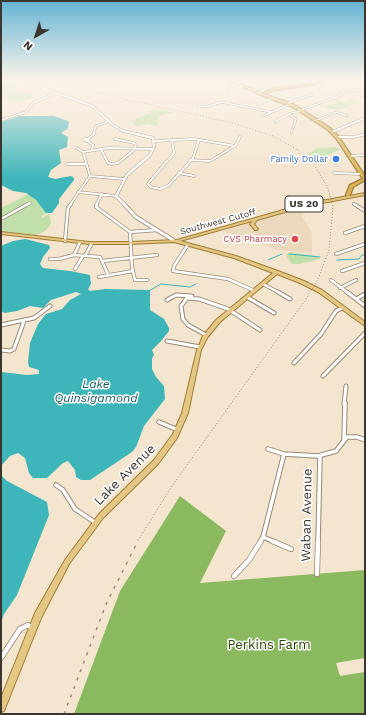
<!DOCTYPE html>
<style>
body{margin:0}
#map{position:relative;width:366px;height:715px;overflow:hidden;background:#f4e5cf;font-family:"Work Sans",sans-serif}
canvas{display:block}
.frame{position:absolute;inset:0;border:2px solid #3c362e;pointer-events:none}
.north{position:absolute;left:16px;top:16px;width:40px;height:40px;-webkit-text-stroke:3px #fff;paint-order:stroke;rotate:219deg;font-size:11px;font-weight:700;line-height:16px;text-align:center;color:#3c362e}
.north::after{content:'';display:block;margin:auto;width:14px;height:18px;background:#3c362e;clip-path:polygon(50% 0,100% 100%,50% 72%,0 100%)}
</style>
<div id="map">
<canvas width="366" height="715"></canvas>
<div class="frame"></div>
<div class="north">N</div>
</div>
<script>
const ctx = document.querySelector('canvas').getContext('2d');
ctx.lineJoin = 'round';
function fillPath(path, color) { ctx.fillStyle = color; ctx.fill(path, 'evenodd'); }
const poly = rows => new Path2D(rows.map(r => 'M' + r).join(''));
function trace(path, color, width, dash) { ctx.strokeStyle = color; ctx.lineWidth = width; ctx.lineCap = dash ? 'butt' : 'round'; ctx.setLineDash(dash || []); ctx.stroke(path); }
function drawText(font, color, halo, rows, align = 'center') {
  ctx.font = font + ' "Work Sans",sans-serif'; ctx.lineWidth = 3; ctx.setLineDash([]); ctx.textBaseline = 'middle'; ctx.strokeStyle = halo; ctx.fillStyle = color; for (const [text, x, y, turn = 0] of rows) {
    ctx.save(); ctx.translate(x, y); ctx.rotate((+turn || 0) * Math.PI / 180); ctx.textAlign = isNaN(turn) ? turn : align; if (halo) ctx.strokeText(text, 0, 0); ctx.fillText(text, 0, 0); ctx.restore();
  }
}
const built = poly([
 [47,79,135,79,97,88],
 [298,209,304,215,302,216,311,232,312,253,278,250,223,231]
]);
const green = poly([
 [1,79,15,81,15,90,32,94,32,98,22,102,1,98],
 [334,98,347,103,350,102,346,101,351,99,359,103,338,110,327,108,323,106,338,103,331,100],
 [150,111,159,111,174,112,158,116,157,126,148,124,137,126,133,124,137,118,150,113],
 [335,147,341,149,324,157,323,159,326,161,324,164,318,163,308,154,317,148],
 [29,194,47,211,40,219,49,214,51,223,49,227,45,231,36,235,3,231,1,223,5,220,1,219,1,208],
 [291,252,318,257,320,259,299,264,292,264,286,255]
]);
const forest = poly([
 [180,496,226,531,200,583,365,570,365,658,336,663,340,676,365,672,365,714,74,714,120,591]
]);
const water = poly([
 [19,116,54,116,68,121,69,123,68,128,61,133,68,137,67,147,59,150,61,163,51,170,48,177,55,179,71,176,74,178,74,180,59,199,59,203,52,213,46,213,36,200,26,193,13,191,1,185,1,122],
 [25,239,49,245,50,248,43,257,40,264,43,268,70,271,90,275,91,284,88,289,90,291,105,289,150,290,150,310,164,319,169,328,169,331,162,340,152,350,154,355,152,358,152,369,156,377,164,386,165,399,144,426,136,447,132,452,90,480,81,480,76,477,75,470,68,461,63,463,47,478,33,478,29,473,25,458,18,453,10,456,1,466,1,372,27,375,39,374,39,370,29,367,28,362,30,343,38,324,46,314,62,309,70,300,81,294,76,292,51,300,43,308,30,306,17,311,5,313,1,311,1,246,13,241],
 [1,475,7,481,47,502,49,515,17,595,4,614,1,623]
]);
const stream = poly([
 [289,254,320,257],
 [268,260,282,254],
 [337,260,359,259,362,255,365,255],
 [149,291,161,284,190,287,196,284]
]);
const minorFar5 = poly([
 [361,79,365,82],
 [231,80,238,79],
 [227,87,240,84],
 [227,90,243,86],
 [253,90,295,79],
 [339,91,365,96],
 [357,94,365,85],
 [288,103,313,94],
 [258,105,274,97],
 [198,106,206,107,221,102,271,112],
 [301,110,342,95],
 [289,114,296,119,291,133],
 [263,116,290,104],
 [1,120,26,112,33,103,54,94],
 [317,120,337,112,347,116],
 [275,122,291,113,303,111],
 [93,135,96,126,109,121],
 [361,135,365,134]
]);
const minorFar4 = poly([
 [337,137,354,137,365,134],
 [85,139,88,139,88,141,84,140,85,139],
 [88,139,94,134],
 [172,140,174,153,150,181,148,184,151,187,160,189,169,185,193,158,199,140],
 [87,141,93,145,92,150],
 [155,141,194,139,235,146],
 [77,148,83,152],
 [101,149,108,163,112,164,118,163,134,150,136,145,134,143,115,139],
 [83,152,108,148,153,149],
 [83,152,90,176],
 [350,156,365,155],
 [190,160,210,161,235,146,240,137],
 [67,164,86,164],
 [179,173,194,176],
 [334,173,362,174],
 [90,176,124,179],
 [78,192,117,196],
 [354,204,356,205],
 [26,205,30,203],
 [70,205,90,176],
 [96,205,102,194]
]);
const minorFar3 = poly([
 [97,204,96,207,130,232,132,267,135,280,147,280],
 [354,204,365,211],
 [1,219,28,204],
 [130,232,157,230],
 [345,233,365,226],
 [65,241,68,208,71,204],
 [187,246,174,266,173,271,228,279,255,291],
 [336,254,365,244],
 [74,255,80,242],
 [85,256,92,243],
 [50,259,59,259,74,255,100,257,108,274],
 [102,261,157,255],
 [75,269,83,256],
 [342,271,365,263],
 [99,277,133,271],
 [331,280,348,293],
 [263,284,280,293],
 [340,288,356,280]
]);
const minorFar2 = poly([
 [278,292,290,299],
 [347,292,365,306],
 [247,297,274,313],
 [356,299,365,294],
 [167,300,176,295,192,296],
 [1,325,34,318,50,306],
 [206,335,188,325,183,319,181,306,187,298,199,299,228,309,260,330],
 [167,341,200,347],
 [1,350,10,351,14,349,24,321],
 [294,363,321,334,336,311,342,308],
 [323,376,365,333],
 [344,404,346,386]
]);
const minorFar1 = poly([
 [159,422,178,430],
 [344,440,345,403],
 [268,449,284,454,318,456,336,451,347,437,357,437,365,440],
 [56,485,63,490,75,509,96,523],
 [263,537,275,542],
 [260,542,263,537,284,454],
 [318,542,320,456]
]);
const minor = poly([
 [272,541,291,549],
 [317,574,318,541],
 [234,576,249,560,261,541],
 [1,658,20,629,28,625,32,628]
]);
const tertiaryFar2 = poly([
 [18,79,92,106,113,125,123,131,141,135],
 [332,132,365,118]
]);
const tertiaryFar1 = poly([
 [125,205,116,196,127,175,150,155,154,147,153,138,136,134]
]);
const tertiary = poly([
 [124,204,136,217,173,240]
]);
const primary = poly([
 [226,79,228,79,263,94,261,95,226,79],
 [365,193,365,195,306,206,257,220,254,224,258,229,257,230,255,230,250,224,252,221,180,241,236,256,278,271,304,281,322,290,365,322,365,326,318,292,300,283,277,274,220,322,207,338,201,350,188,413,177,438,158,464,103,518,69,564,41,618,4,711,1,712,1,698,35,613,65,560,99,514,154,460,173,434,182,413,197,350,203,336,216,320,273,273,234,258,174,242,130,244,89,244,1,234,1,232,89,242,130,242,177,240,305,204,365,193]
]);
const trunk = poly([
 [261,93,295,105,330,128,338,136,365,176,365,180,353,187,350,195,347,196,346,195,350,185,363,179,336,138,328,130,293,107,261,95,261,93]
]);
const motorway = poly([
 [325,79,328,79,313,85,272,91,263,95,261,94,271,89,313,83,325,79]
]);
const railFar1 = poly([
 [36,79,232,123,273,136,298,150,315,166,328,188,333,207,329,250,319,277,306,299,172,486,137,542]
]);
const rail = poly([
 [64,714,107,602,138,541]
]);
const markers = [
 [336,159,4,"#3f7fe0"],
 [295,239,4,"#e0444e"]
];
const farShopnames = [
 ["Family Dollar",328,159]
];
const farStreetnames = [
 ["Southwest Cutoff",218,222,-15]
];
const farHealthnames = [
 ["CVS Pharmacy",287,239]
];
const shields = [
 [304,204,38]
];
const shieldNames = [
 ["US 20",304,204]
];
const waterNames = [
 ["Lake",96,384],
 ["Quinsigamond",96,398]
];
const nearStreetnames = [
 ["Lake Avenue",125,475,-45],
 ["Waban Avenue",307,515,-89]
];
const nearParknames = [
 ["Perkins Farm",269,645]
];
fillPath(built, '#ecd9bd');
fillPath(green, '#c1dfa8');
fillPath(forest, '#8bb95f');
fillPath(water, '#3db5b9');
trace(stream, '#3db5b9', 1);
trace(minorFar5, '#978975', 2.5);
trace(minorFar4, '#978975', 3);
trace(minorFar3, '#978975', 4);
trace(minorFar2, '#978975', 5);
trace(minorFar1, '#978975', 5.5);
trace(minor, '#978975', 6);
trace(tertiaryFar2, '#978975', 3);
trace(tertiaryFar1, '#978975', 3.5);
trace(tertiary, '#978975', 4.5);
trace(primary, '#9e7c32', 2);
trace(trunk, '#9e7c32', 2.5);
trace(motorway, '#9e7c32', 2);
trace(minorFar5, '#fff', 1.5);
trace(minorFar4, '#fff', 2);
trace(minorFar3, '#fff', 2.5);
trace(minorFar2, '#fff', 3);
trace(minorFar1, '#fff', 3.5);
trace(minor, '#fff', 4.5);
trace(tertiaryFar2, '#fff', 2);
trace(tertiaryFar1, '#fff', 2.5);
trace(tertiary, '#fff', 3);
fillPath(primary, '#e5c785');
fillPath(trunk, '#dcb45c');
fillPath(motorway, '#d3a234');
trace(railFar1, '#958b7c', 1, [1, 2]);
trace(rail, '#958b7c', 1.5, [3, 6]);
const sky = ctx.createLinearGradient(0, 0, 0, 179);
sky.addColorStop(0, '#63b4d5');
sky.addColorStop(0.44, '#faf3e9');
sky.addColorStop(1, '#faf3e900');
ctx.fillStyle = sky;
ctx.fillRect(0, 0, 366, 179);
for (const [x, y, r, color] of markers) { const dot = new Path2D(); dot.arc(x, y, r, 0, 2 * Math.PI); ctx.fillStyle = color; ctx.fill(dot); trace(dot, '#fff', 1.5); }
drawText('9px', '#366cbe', '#fff', farShopnames, 'right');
drawText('9px', '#3c362e', '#fff', farStreetnames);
drawText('9px', '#be3a42', '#fff', farHealthnames, 'right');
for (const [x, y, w] of shields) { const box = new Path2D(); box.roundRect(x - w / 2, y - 8, w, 16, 3); ctx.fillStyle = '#fff'; ctx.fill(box); trace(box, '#3c362e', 1); }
drawText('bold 10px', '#3c362e', null, shieldNames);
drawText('italic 12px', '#1a5b5d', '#fff', waterNames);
drawText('13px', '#3c362e', '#fff', nearStreetnames);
drawText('13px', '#2a4704', '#fff', nearParknames);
</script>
